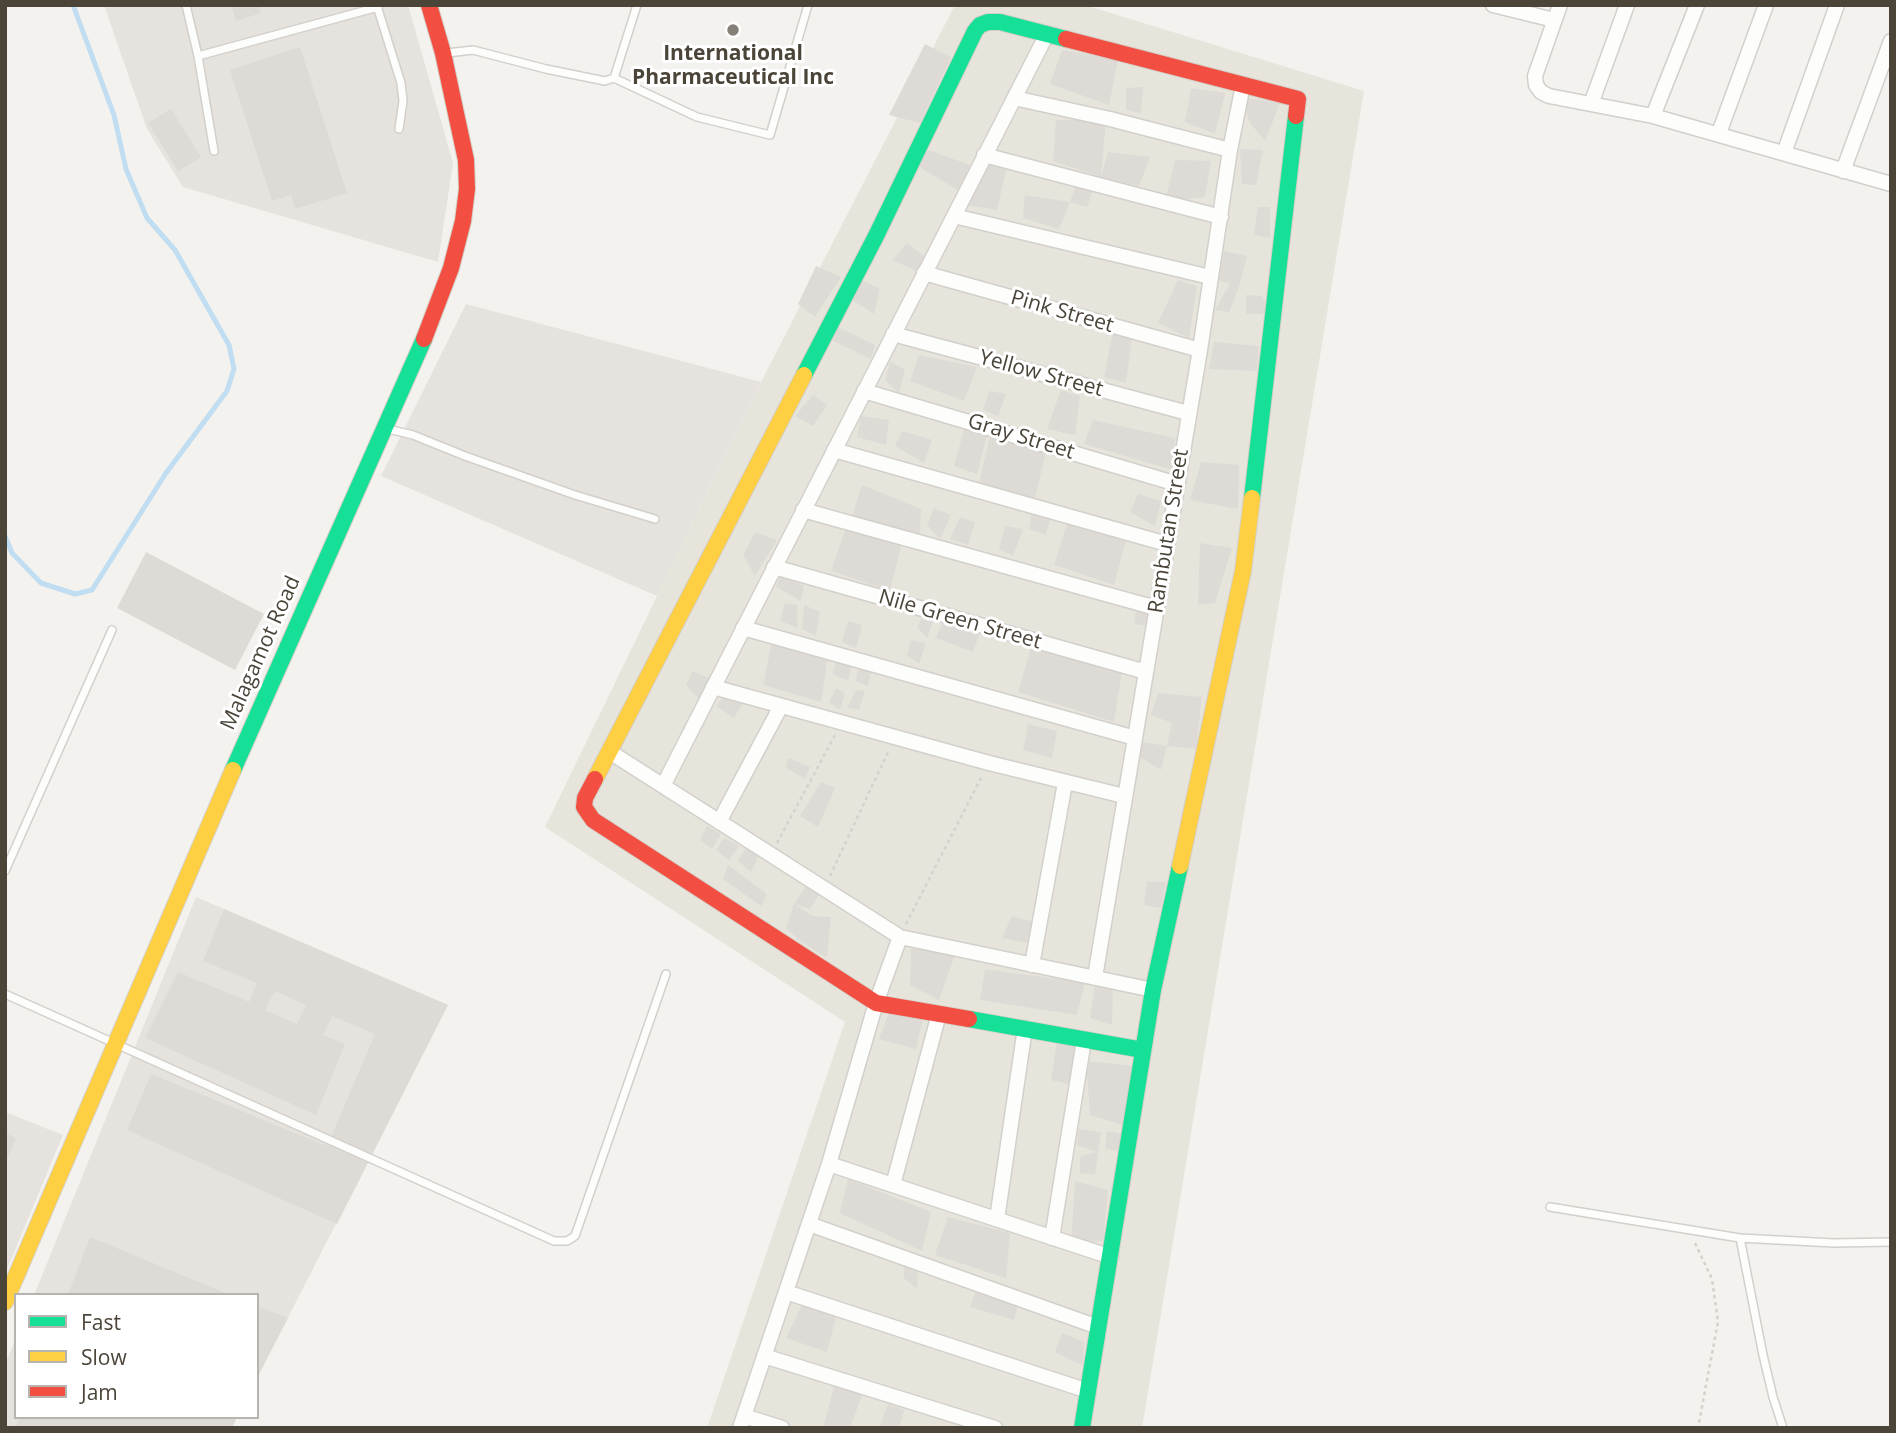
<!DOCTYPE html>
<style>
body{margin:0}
#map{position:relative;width:1896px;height:1433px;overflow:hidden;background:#f4f2ee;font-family:"Open Sans",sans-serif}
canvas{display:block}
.frame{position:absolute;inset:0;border:7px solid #4b4439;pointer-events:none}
.legend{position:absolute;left:14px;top:1293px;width:245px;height:126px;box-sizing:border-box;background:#fff;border:2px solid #b7b4b0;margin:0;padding:9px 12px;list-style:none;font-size:21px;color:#4b4439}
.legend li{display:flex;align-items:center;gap:14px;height:35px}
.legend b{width:35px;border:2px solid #b7b4b0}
</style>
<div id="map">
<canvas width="1896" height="1433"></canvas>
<div class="frame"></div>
<ul class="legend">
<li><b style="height:9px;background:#16e098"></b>Fast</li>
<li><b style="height:9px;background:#ffcf43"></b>Slow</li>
<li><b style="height:9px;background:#f24e42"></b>Jam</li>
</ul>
</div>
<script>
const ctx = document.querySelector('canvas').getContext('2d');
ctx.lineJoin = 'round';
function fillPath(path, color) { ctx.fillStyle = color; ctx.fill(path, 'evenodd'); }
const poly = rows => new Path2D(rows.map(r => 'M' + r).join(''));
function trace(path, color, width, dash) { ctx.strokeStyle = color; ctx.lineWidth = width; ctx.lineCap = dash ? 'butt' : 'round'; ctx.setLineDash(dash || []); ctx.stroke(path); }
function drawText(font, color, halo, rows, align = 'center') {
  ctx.font = font + ' "Open Sans",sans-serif'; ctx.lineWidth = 6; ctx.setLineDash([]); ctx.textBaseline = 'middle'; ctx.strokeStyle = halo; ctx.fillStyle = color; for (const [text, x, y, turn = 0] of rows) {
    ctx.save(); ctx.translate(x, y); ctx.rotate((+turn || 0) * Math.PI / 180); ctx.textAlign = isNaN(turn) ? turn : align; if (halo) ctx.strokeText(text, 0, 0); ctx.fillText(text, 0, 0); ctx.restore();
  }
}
const residential = poly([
 [955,5,1085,5,1364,91,1142,1428,707,1428,845,1022,545,827,761,382]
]);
const industrial = poly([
 [104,5,408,5,453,163,438,262,183,187,147,129],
 [466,304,761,382,657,596,381,476],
 [196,897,448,1005,257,1378,257,1295,34,1295],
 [5,1112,63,1135,5,1274],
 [16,1338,16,1417,237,1417,232,1428,5,1428,5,1364]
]);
const stream = poly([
 [5,536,12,553,41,583,75,594,92,590,166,473,227,391,234,369,229,345,175,250,147,218,126,169,114,115,73,5]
]);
const building = poly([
 [231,5,258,5,261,13,236,21],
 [925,44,951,57,920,123,889,115],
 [300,47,347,193,295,209,291,195,272,201,230,70],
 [1062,50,1118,60,1109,105,1050,84],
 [1143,87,1141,113,1126,110,1126,88],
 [1191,88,1225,93,1215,134,1185,122],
 [1241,97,1280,103,1265,141,1250,123],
 [171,109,201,157,178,171,148,123],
 [1056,120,1106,120,1101,177,1108,152,1150,157,1139,186,1101,177,1053,161],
 [1240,149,1263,150,1256,185,1242,184],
 [928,150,970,165,959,191,918,166],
 [1175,160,1211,161,1205,197,1165,202],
 [988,164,1007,166,997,210,966,205],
 [1076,185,1093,189,1087,207,1070,202],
 [1025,195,1070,202,1059,229,1023,218],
 [1258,207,1270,207,1270,238,1254,235],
 [907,243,924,256,918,272,893,260],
 [1224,251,1247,256,1239,287,1229,312,1215,310,1230,284,1219,280],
 [816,266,841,277,815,317,798,304],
 [861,280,880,289,874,314,851,299],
 [1178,280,1197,286,1189,338,1158,323],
 [1246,295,1262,296,1273,314,1246,314],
 [836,326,875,345,871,359,829,339],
 [1113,331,1132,338,1126,383,1104,377],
 [1214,342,1259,346,1257,371,1209,369],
 [919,355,977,367,964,401,910,381],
 [890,362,905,369,899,393,885,380],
 [1061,390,1080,396,1075,435,1047,429],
 [989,391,1006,394,998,416,983,410],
 [813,395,827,405,813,426,795,416],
 [861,416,889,420,886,445,857,437],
 [1093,420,1175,438,1173,470,1084,444],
 [965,426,988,432,977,474,954,466],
 [902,431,932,440,924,463,895,446],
 [990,435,1046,452,1035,498,979,484],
 [1201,462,1239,465,1238,509,1190,500],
 [862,485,921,509,920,536,852,516],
 [1138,494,1161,501,1155,526,1130,512],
 [934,508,951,515,940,539,927,525],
 [1032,511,1051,516,1046,535,1029,529],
 [960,517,975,522,968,545,950,539],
 [1068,521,1126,540,1114,585,1054,565],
 [1005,526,1023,529,1013,556,999,549],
 [846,528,902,543,890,591,831,571],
 [755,532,777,540,755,576,743,555],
 [1200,543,1232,548,1215,603,1198,605],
 [146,552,264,614,235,670,117,608],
 [781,576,804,586,801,601,776,587],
 [785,603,797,605,798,628,780,621],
 [804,605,820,612,816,636,802,629],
 [1136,610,1151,612,1149,626,1134,624],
 [923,615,934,619,927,638,917,627],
 [848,621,862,625,856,648,842,642],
 [943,621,980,632,973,652,936,638],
 [911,640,926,643,919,664,907,655],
 [772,641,828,656,821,702,763,685],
 [1031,647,1122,672,1114,722,1018,692],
 [836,660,852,664,848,681,833,674],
 [858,667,871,671,868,686,856,681],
 [693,671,711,679,699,699,686,685],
 [836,688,845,693,840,710,829,702],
 [856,690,865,691,859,710,847,708],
 [1158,693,1202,697,1196,749,1167,746,1172,723,1151,715],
 [723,697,744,701,734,718,716,706],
 [1028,724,1057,731,1052,758,1023,750],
 [1141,742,1167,746,1161,770,1140,757],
 [788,758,810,767,805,779,786,768],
 [821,782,835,788,818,827,800,816],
 [707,826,721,834,712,849,700,840],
 [724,838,739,846,729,860,716,850],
 [746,848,758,857,751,872,738,861],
 [728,865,767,894,761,906,723,879],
 [1147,881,1166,882,1161,908,1144,905],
 [806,886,819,895,810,909,794,904],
 [794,904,812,916,831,917,827,958,799,940,786,928],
 [224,909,448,1005,337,1224,127,1130,151,1074,327,1146,375,1034,332,1016,323,1035,345,1044,316,1115,145,1038,178,972,249,1002,257,983,203,961],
 [275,991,306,1005,297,1024,265,1010],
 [1012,916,1032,922,1027,943,1002,938],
 [911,949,957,949,939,1000,910,985],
 [985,969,1085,983,1077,1015,980,1000],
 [1095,984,1113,987,1112,1025,1090,1018],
 [890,1011,923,1019,916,1049,879,1039],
 [1057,1041,1074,1043,1072,1085,1051,1080],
 [1086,1061,1133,1066,1123,1125,1090,1115],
 [1079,1129,1101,1132,1095,1175,1080,1173,1080,1156,1097,1152,1077,1145],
 [1107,1131,1124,1134,1121,1153,1105,1148],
 [5,1133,16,1138,5,1163],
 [848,1179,931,1212,922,1251,840,1213],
 [1075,1181,1108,1190,1103,1241,1071,1244],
 [948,1217,1010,1233,1006,1278,935,1255],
 [90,1237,230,1295,68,1295],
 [904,1264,918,1268,917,1289,904,1278],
 [976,1290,1018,1304,1014,1320,970,1307],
 [802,1305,836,1317,827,1352,786,1338],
 [257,1306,288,1318,257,1378],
 [1062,1333,1084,1342,1083,1366,1055,1352],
 [836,1379,862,1395,850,1428,823,1428],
 [888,1404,904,1410,899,1428,879,1428],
 [20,1417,237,1417,232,1428,15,1428]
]);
const path = poly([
 [777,843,835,735],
 [830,876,888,752],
 [906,924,981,778],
 [1695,1243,1712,1279,1718,1322,1698,1428]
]);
const lane = poly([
 [186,5,198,56,214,151],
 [377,6,401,83,403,101,399,129],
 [447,53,473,50,546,69,605,81,614,78,637,5],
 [198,56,378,7],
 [614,78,697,117,770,135,808,5],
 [388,429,413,435,465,456,575,495,655,519],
 [5,871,112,630],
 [5,994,554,1241,567,1241,575,1236,666,974],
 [1550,1207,1740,1238,1834,1243,1891,1242],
 [1740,1238,1763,1355,1773,1397,1783,1428]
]);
const street = poly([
 [1493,5,1554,20],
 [1560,5,1535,76,1536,85,1541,92,1549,96,1653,116,1891,184],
 [1014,98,1110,119,1230,150],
 [1591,104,1627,5],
 [1653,116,1697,5],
 [1719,133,1766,5],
 [1784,153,1837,5],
 [984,155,1221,217],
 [1843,171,1891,41],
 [954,216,1210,277],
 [924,273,1200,350],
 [893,334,1188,413],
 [864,391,1177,484],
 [834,450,1167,544],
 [803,510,1156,608],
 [774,567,1146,672],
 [743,628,1135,738],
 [713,687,989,763,1124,796],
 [610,752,900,937,1153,990],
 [663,786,1047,34],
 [719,822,781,706],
 [1032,965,1065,783],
 [1095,977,1200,350,1230,150,1243,85],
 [829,1164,1111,1257],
 [893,1185,939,1014],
 [997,1219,1025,1028],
 [809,1224,1098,1327],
 [1052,1238,1084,1040],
 [786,1292,1088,1391],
 [764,1356,995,1428],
 [744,1416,782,1428],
 [740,1428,829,1164,876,1003,900,937]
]);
const fast = poly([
 [804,375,876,236,975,31,980,25,988,22,1000,22,1066,39],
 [1252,498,1296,116],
 [233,770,424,339],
 [969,1019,1143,1050],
 [1082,1428,1153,990,1180,866]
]);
const slow = poly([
 [595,779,804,375],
 [1180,866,1243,571,1252,498],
 [5,1302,233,770]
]);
const jam = poly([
 [1066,39,1298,99,1296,116],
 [424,339,451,268,463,221,467,189,466,160,443,53,429,5],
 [595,779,585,798,584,807,593,820,876,1003,969,1019]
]);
const markers = [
 [733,30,7,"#868178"]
];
const poiNames = [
 ["International",733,54],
 ["Pharmaceutical Inc",733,78]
];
const streetNames = [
 ["Pink Street",1062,312,16],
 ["Yellow Street",1041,374,15],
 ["Gray Street",1021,437,17],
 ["Rambutan Street",1169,531,-81],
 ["Nile Green Street",960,620,16],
 ["Malagamot Road",261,653,-66]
];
fillPath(residential, '#e7e4dc');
fillPath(industrial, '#e6e2de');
trace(stream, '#c0ddf1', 5);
fillPath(building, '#dedbd6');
trace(lane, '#d2d0cb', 10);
trace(street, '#d2d0cb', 17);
trace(fast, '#d3cfc5', 18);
trace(slow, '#d3cfc5', 18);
trace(jam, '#d3cfc5', 18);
trace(path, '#d3d2cc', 2.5, [3.5, 3.5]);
trace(lane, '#fdfdfc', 7);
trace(street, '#fdfdfc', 14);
trace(fast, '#16e098', 16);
trace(slow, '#ffcf43', 16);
trace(jam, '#f24e42', 16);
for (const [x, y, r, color] of markers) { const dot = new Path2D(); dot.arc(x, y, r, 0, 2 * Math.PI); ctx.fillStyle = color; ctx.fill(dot); trace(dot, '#fff', 2.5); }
drawText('bold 21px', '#4b4439', '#fff', poiNames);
drawText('21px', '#4b4439', '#fff', streetNames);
</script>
